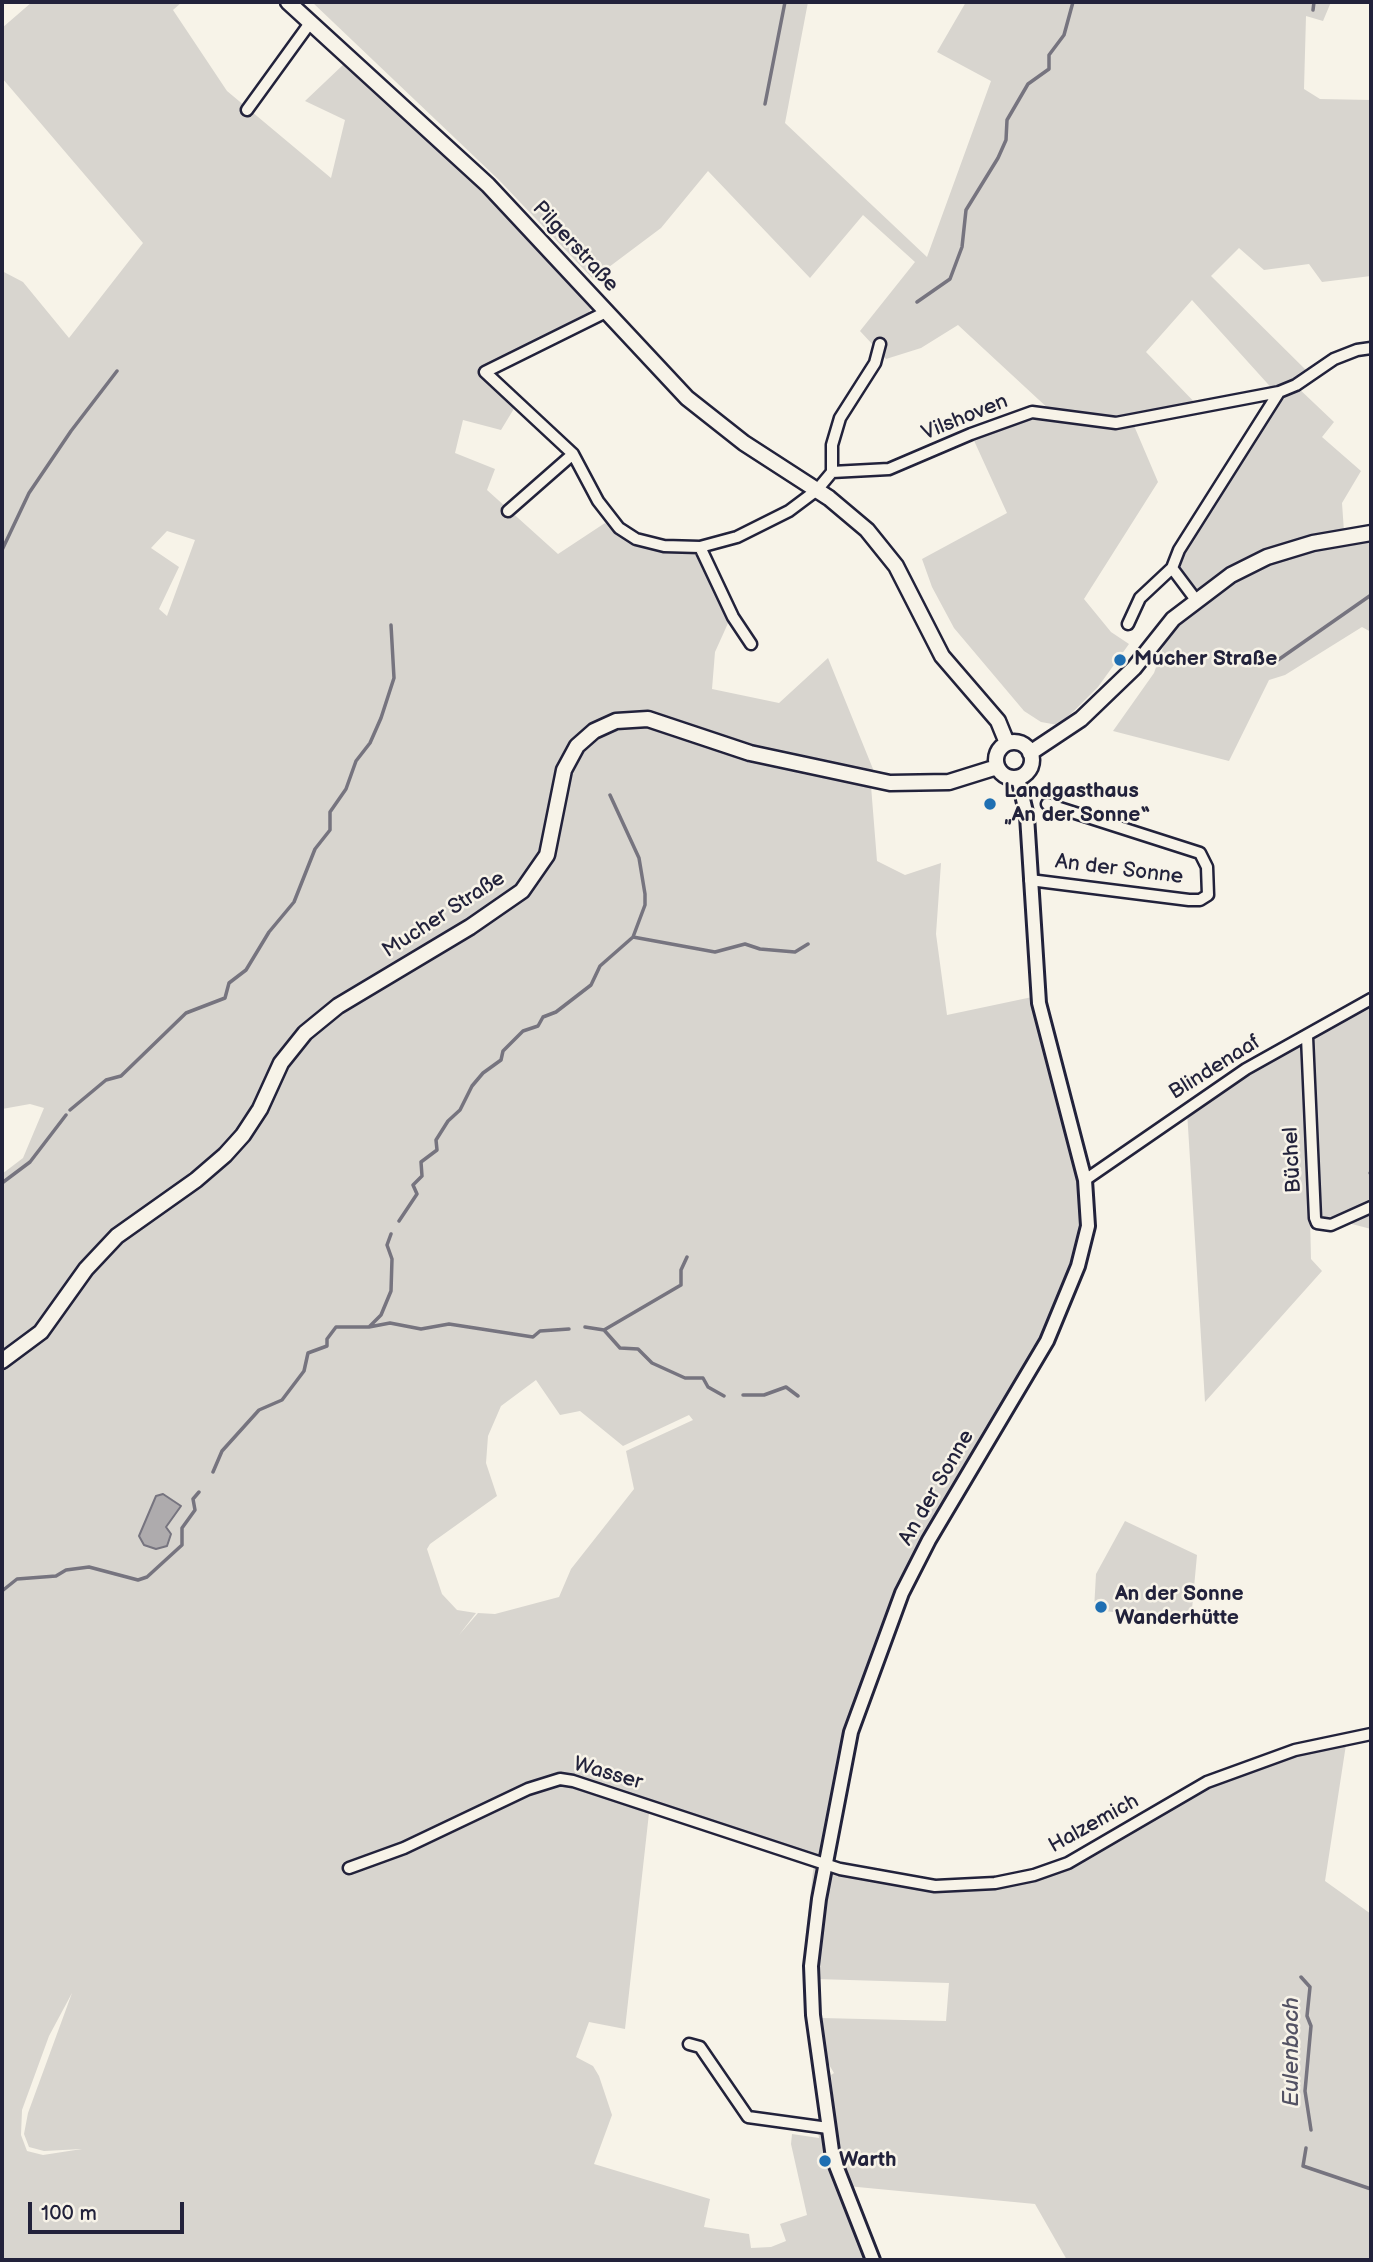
<!DOCTYPE html>
<meta charset="utf-8">
<style>
body{margin:0}
#map{position:relative;width:1373px;height:2262px;overflow:hidden;background:#f7f3e8;font-family:"Balsamiq Sans",sans-serif}
canvas{display:block}
.frame{position:absolute;inset:0;border:4px solid #22223b;pointer-events:none}
.scale{position:absolute;left:28px;top:2202px;width:156px;height:32px;box-sizing:border-box;border:4px solid #22223b;border-top:0;padding-left:9px;font-size:21px;line-height:24px;white-space:nowrap;color:#22223b;-webkit-text-stroke:5px #f7f3e8;paint-order:stroke}
</style>
<div id="map">
<canvas width="1373" height="2262"></canvas>
<div class="frame"></div>
<div class="scale">100 m</div>
</div>
<script>
const ctx = document.querySelector('canvas').getContext('2d');
ctx.lineJoin = 'round';
function fillPath(path, color) { ctx.fillStyle = color; ctx.fill(path, 'evenodd'); }
const poly = rows => new Path2D(rows.map(r => 'M' + r).join(''));
function trace(path, color, width, dash) { ctx.strokeStyle = color; ctx.lineWidth = width; ctx.lineCap = dash ? 'butt' : 'round'; ctx.setLineDash(dash || []); ctx.stroke(path); }
function drawText(font, color, halo, rows, align = 'center') {
  ctx.font = font + ' "Balsamiq Sans",sans-serif'; ctx.lineWidth = 5; ctx.setLineDash([]); ctx.textBaseline = 'middle'; ctx.strokeStyle = halo; ctx.fillStyle = color; for (const [text, x, y, turn = 0] of rows) {
    ctx.save(); ctx.translate(x, y); ctx.rotate((+turn || 0) * Math.PI / 180); ctx.textAlign = isNaN(turn) ? turn : align; if (halo) ctx.strokeText(text, 0, 0); ctx.fillText(text, 0, 0); ctx.restore();
  }
}
const green = poly([
 [32,2,182,2,173,10,227,91,331,178,345,120,305,101,345,63,449,154,593,305,586,317,485,372,518,402,501,430,463,420,455,453,495,469,487,490,558,554,605,523,620,535,640,545,698,553,729,621,715,652,712,689,779,703,828,658,873,769,871,786,877,861,905,875,941,863,936,934,947,1015,1037,996,1086,1179,1088,1226,1078,1266,1047,1341,929,1540,889,1623,851,1732,824,1862,840,1869,935,1886,1015,1879,1068,1863,1207,1782,1295,1750,1347,1738,1325,1881,1371,1914,1371,2260,1067,2260,1035,2204,847,2186,837,2135,831,2075,834,2073,825,2058,821,2018,946,2021,949,1983,816,1979,818,1943,805,1941,814,1863,649,1813,625,2029,589,2022,576,2057,593,2066,599,2076,612,2115,594,2164,710,2199,704,2227,749,2234,751,2248,771,2247,786,2241,780,2224,807,2215,791,2144,792,2134,819,2138,816,2121,828,2128,844,2192,873,2260,2,2260,2,1174,23,1158,44,1108,30,1104,2,1109,2,271,23,282,69,338,143,243,2,78,2,28],
 [167,531,195,540,167,616,159,609,179,567,151,548],
 [536,1380,560,1415,580,1411,623,1446,689,1415,693,1420,626,1451,634,1489,571,1569,559,1597,495,1614,478,1613,459,1635,476,1613,457,1610,442,1594,427,1549,430,1544,497,1496,486,1463,488,1436,501,1406],
 [72,1993,28,2113,24,2134,29,2147,44,2151,82,2149,43,2155,27,2151,21,2135,22,2110,49,2036],
 [312,2,808,2,785,123,927,257,991,81,937,52,966,2,1331,2,1323,21,1306,16,1304,89,1320,99,1371,100,1371,276,1322,282,1309,264,1264,270,1239,248,1211,276,1311,375,1295,385,1334,422,1322,437,1361,471,1342,503,1345,546,1371,542,1371,632,1362,627,1285,675,1269,680,1229,761,1113,731,1154,673,1173,619,1196,600,1172,568,1276,393,1192,300,1146,352,1201,409,1132,421,1158,482,1084,599,1111,632,1129,644,1098,687,1074,711,1058,725,1041,722,1024,711,954,628,932,587,922,559,1007,513,971,434,1012,418,1052,412,958,325,921,348,886,359,860,331,915,262,863,215,810,278,708,171,661,228,593,279,499,180],
 [1371,1001,1371,1229,1348,1223,1342,1216,1326,1222,1319,1217,1311,1040],
 [1306,1042,1311,1259,1322,1271,1205,1402,1187,1111],
 [1125,1521,1197,1555,1191,1620,1094,1610,1096,1574]
]);
const water = poly([
 [163,1494,181,1506,166,1527,171,1534,167,1546,156,1549,144,1545,139,1536,156,1496,163,1494]
]);
const stream = poly([
 [1313,10,1314,2],
 [765,104,785,2],
 [917,302,950,279,962,247,966,210,998,158,1006,140,1007,120,1028,84,1049,69,1049,55,1064,35,1073,2],
 [2,550,29,493,71,431,117,371],
 [1278,660,1371,595],
 [610,795,639,858,645,894,645,905,633,937],
 [70,1110,106,1080,121,1076,186,1013,225,998,229,983,246,970,269,932,294,902,315,849,330,830,330,812,346,789,356,761,370,743,381,718,394,678,391,625],
 [1370,1173,1371,1173],
 [2,1183,30,1162,66,1115],
 [399,1221,417,1194,413,1185,422,1176,421,1162,437,1150,436,1140,448,1121,460,1110,472,1086,483,1073,501,1060,503,1051,523,1031,538,1026,543,1017,556,1012,591,985,600,966,633,937,715,952,745,944,760,949,795,952,808,944],
 [369,1327,390,1323,421,1329,449,1324,533,1337,540,1331,569,1329],
 [585,1327,604,1330,681,1285,681,1270,687,1257],
 [604,1330,620,1348,638,1349,652,1363,685,1378,703,1378,708,1387,724,1396],
 [743,1395,764,1395,786,1387,798,1396],
 [213,1472,222,1451,259,1410,282,1400,304,1371,308,1353,327,1346,327,1339,336,1327,369,1327,381,1315,391,1291,392,1259,387,1245,391,1234],
 [2,1591,17,1579,56,1576,66,1570,89,1567,138,1580,147,1577,182,1545,182,1528,195,1510,193,1499,199,1492],
 [1301,1977,1310,1987,1307,2016,1311,2026,1305,2091,1311,2130],
 [1306,2148,1303,2166,1371,2189]
]);
const minor = poly([
 [247,110,310,23],
 [606,312,485,372,573,454,598,501,619,528,636,539,664,546,700,547,737,537,789,511,817,490,832,472,832,445,840,418,875,363,880,344],
 [832,472,889,469,971,434,1032,412,1116,423,1279,392,1296,385,1334,359,1357,350,1371,348],
 [508,511,573,454],
 [700,547,733,617,751,644],
 [1196,600,1172,568,1179,550,1279,392],
 [1128,624,1140,598,1172,568],
 [1030,880,1189,900,1200,900,1208,895,1207,867,1200,853,1047,804],
 [1307,1037,1315,1218,1317,1223,1331,1225,1371,1207],
 [1085,1180,1246,1069,1371,999],
 [349,1868,404,1848,528,1789,560,1779,573,1781,840,1869,935,1886,995,1883,1034,1875,1068,1863,1207,1782,1295,1750,1371,1734],
 [689,2044,700,2047,748,2117,828,2128]
]);
const tertiary = poly([
 [873,2260,833,2158,813,2015,811,1966,819,1899,851,1732,902,1593,929,1540,1047,1341,1078,1266,1088,1226,1085,1180,1039,1003,1027,816,1018,778]
]);
const secondary = poly([
 [288,2,488,185,687,398,744,443,829,498,867,530,896,566,942,656,998,721,1007,743],
 '996 760a18 18 0 1 1 36 0a18 18 0 1 1-36 0Z',
 [1030,753,1081,719,1134,668,1173,619,1231,575,1267,557,1313,543,1371,533],
 [2,1361,41,1332,86,1269,117,1236,196,1180,225,1155,243,1135,260,1109,281,1063,305,1033,338,1006,470,927,522,891,547,855,564,770,577,746,594,731,616,721,648,719,750,753,890,783,949,782,997,767]
]);
const markers = [
 [1120,660,7,"#1f6fb2"],
 [990,804,7,"#1f6fb2"],
 [1101,1607,7,"#1f6fb2"],
 [825,2161,7,"#1f6fb2"]
];
const streetNames = [
 ["Pilgerstraße",575,247,47],
 ["Vilshoven",965,418,-22],
 ["An der Sonne",1119,870,7],
 ["Mucher Straße",444,915,-33],
 ["Blindenaaf",1215,1068,-32],
 ["Büchel",1293,1160,-93],
 ["An der Sonne",937,1488,-60],
 ["Wasser",608,1774,16],
 ["Halzemich",1094,1824,-29]
];
const poiNames = [
 ["Mucher Straße",1134,660],
 ["Landgasthaus",1004,792],
 ["„An der Sonne“",1004,816],
 ["An der Sonne",1115,1595],
 ["Wanderhütte",1115,1619],
 ["Warth",839,2161]
];
const waterNames = [
 ["Eulenbach",1292,2052,-90]
];
fillPath(green, '#d8d5cf');
fillPath(water, '#aeabad');
trace(water, '#76747f', 2);
trace(stream, '#76747f', 3.5);
trace(minor, '#22223b', 15);
trace(tertiary, '#22223b', 18);
trace(secondary, '#22223b', 19);
trace(minor, '#f7f3e8', 10);
trace(tertiary, '#f7f3e8', 12);
trace(secondary, '#f7f3e8', 14);
for (const [x, y, r, color] of markers) { const dot = new Path2D(); dot.arc(x, y, r, 0, 2 * Math.PI); ctx.fillStyle = color; ctx.fill(dot); trace(dot, '#f7f3e8', 2.5); }
drawText('21px', '#22223b', '#f7f3e8', streetNames);
drawText('bold 21px', '#22223b', '#f7f3e8', poiNames, 'left');
drawText('italic 23px', '#535263', '#f7f3e8', waterNames);
</script>
